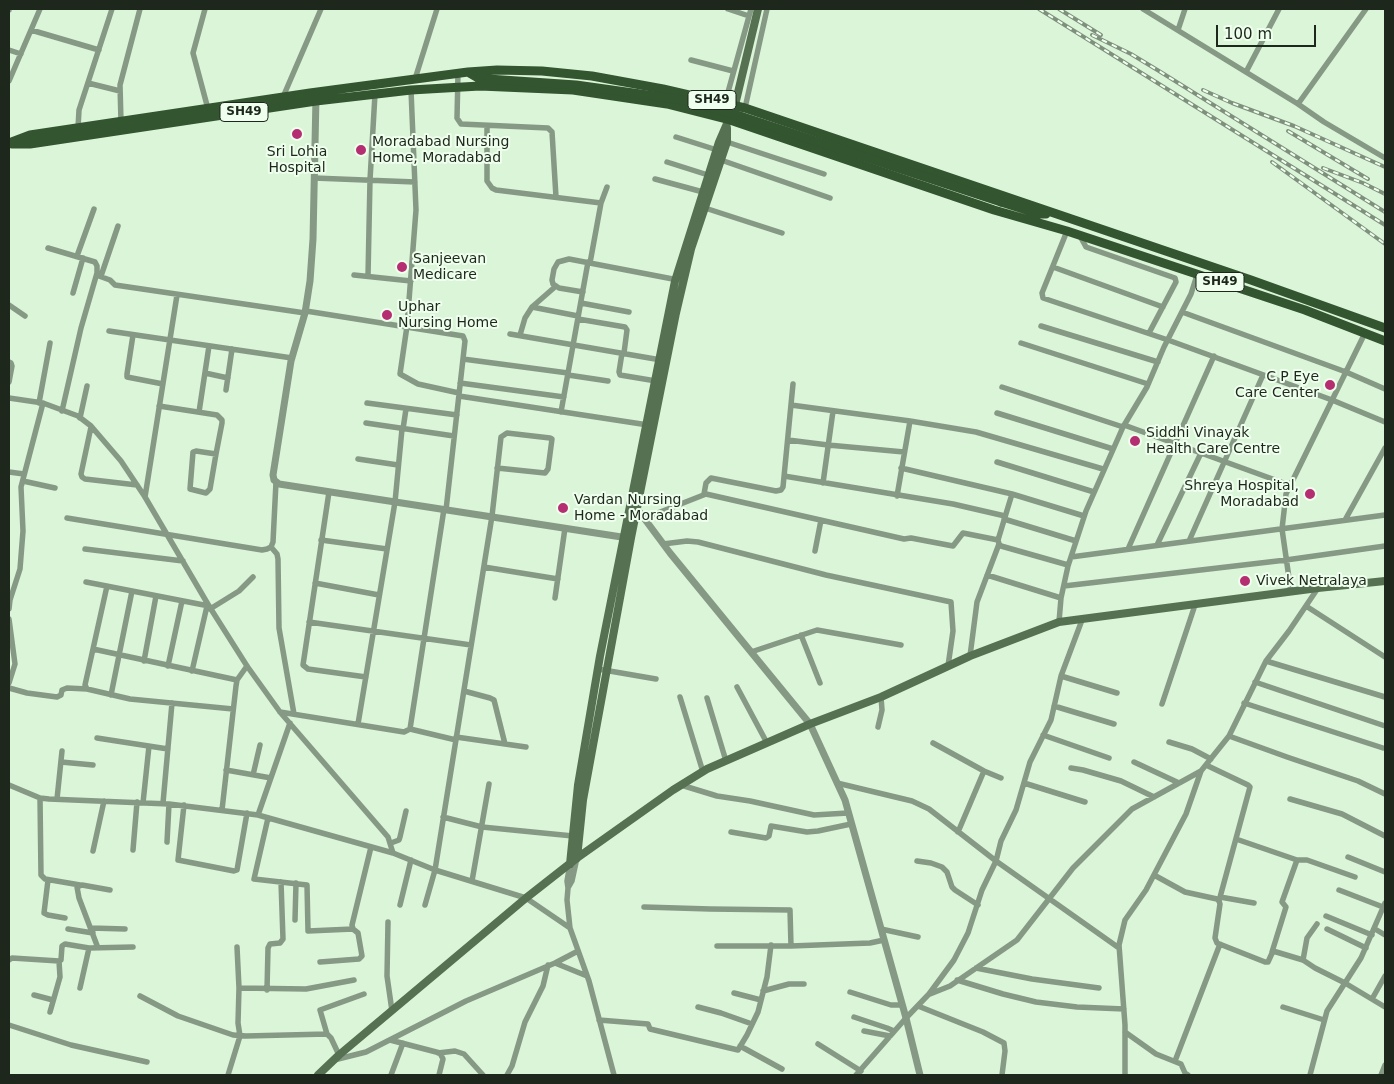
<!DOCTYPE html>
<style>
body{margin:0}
#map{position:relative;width:1394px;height:1084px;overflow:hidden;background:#dbf5d8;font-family:"DejaVu Sans",sans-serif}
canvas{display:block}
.frame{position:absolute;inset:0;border:10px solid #1d271c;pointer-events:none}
.scale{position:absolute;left:1216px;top:25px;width:100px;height:22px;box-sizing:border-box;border:2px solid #1d271c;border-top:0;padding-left:6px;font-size:15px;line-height:18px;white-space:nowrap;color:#1d271c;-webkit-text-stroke:4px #efffed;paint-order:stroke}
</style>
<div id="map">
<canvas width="1394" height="1084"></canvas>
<div class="frame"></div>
<div class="scale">100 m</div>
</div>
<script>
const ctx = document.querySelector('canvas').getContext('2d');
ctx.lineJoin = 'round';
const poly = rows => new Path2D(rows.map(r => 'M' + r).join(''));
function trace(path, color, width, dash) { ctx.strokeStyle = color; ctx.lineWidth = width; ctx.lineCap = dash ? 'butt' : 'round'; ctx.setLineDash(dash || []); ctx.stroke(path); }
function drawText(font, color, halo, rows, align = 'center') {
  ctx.font = font + ' "DejaVu Sans",sans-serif'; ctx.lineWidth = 4; ctx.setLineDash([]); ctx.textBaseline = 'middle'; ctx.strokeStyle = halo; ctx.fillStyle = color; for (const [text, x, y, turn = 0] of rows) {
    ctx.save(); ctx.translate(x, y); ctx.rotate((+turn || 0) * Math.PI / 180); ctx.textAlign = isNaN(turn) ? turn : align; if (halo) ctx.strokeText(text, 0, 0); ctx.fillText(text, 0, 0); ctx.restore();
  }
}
const minor = poly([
 [205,9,193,53,208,109],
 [728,9,749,16],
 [1143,9,1298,104,1324,122,1385,158],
 [9,10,9,9],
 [31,30,99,50],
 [1178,30,1185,9],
 [9,50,21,54],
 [691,60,733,71],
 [1246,72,1279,9],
 [458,73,457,118,461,124,548,128,552,132,556,197],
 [415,79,437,9],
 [9,81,40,9],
 [88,83,120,91],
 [411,90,416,210,407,326,400,374,418,384,459,393],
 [283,97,321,9],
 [725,103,751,9],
 [1298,104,1366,9],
 [745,108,767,9],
 [121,122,120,85,140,9],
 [487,126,487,181,492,188,496,190,601,203],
 [78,128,79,110,112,9],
 [676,137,717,150],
 [727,142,824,174],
 [721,160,830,198],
 [667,162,708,175],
 [314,178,415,182],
 [655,179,703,192],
 [705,208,782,233],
 [1067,231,1042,293,1043,298,1168,340,1332,400,1385,422],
 [1080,236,1086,247,1175,278,1176,282,1149,333],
 [48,248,95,262,97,266,97,273,99,276,110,280,115,285,305,313],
 [77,256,94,209],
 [590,263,601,203,607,187],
 [1053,267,1163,307],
 [354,275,411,281],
 [101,276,118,226],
 [368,276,370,180,375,94],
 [583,292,559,288,553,284,552,280,554,269,558,262,569,259,678,280],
 [73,293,83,258],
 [581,303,629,312],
 [9,305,25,316],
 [532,307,578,316],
 [306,311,463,336,465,341,446,510],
 [1182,312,1346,372,1385,389],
 [578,319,625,327,627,330,624,353],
 [1041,326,1158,362],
 [109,331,292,358],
 [510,334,661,360],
 [133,335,127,374,127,377,163,384],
 [520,335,525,318,532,307,556,286],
 [1021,343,1148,384],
 [622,353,619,372,620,375,656,381],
 [463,359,568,373],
 [9,362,11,363,12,366,9,382],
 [205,373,228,378],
 [568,375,608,381],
 [460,383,564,397],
 [1002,387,1123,427],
 [226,390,232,349],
 [459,396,648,425],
 [9,398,43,403,78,416,91,426,121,461,145,497,209,606,247,666,280,712,388,837,393,853],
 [39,403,50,343],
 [367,403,457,415],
 [791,405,910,421,976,432,1103,469],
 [159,406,217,415,222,420,222,423,216,454,210,489,206,493,190,489,193,452,196,451,216,454],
 [62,411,81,328,97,273],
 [199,412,209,346],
 [561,412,588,262],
 [997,413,1113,449],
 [80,418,87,386],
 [366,423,454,436],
 [1124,425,1289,485],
 [91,427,81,474,82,477,85,479,137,485],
 [403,429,406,409],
 [788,440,828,445,904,452],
 [358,459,398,465],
 [997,462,1094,492],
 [901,468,1012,494,1084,516],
 [9,472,24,474],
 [784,476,953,504,1005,516],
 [23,481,55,488],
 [823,483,833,411],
 [329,492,303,665,308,669,366,677],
 [704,494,706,483,711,478,776,491,781,490,783,487,793,384],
 [1012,494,998,540,999,544,1001,546,1068,565],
 [897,496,910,421],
 [145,497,177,295],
 [67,518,262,550,267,549,271,547,273,542,276,482],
 [645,518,706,494,904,539,911,538,953,546,963,533,998,540],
 [1004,519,1076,541],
 [1345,520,1385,448],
 [321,540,387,549],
 [1189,541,1263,375],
 [663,544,687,541,698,542,826,575,951,602,953,631,948,666],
 [1157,545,1201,453],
 [271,547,277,554,278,559,279,628,294,714],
 [85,549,183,561],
 [1128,549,1214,356],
 [815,551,821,520],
 [1071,557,1385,515],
 [484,567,558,579],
 [987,575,1061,598],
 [86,582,209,606],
 [315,583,379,595],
 [107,586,85,685,87,689,130,699,233,709],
 [1064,586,1286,560,1385,546],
 [1291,592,1282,529,1286,494,1365,333],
 [555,598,565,528],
 [1306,606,1385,657],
 [9,609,10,600,20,569,23,531,21,487,43,403],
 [210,609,239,591,253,577],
 [9,619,15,664,9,683],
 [309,622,471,645],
 [1059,622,1061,598,1068,566,1086,511,1123,427,1147,387,1164,347,1191,294,1197,275],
 [801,635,820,683],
 [93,649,237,680],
 [751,652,817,630,901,645],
 [970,656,977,602,999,544],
 [144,661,156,596],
 [1266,661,1385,697],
 [168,666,182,601],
 [598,669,656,679],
 [192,671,207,606],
 [1061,676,1117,693],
 [1255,682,1385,726],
 [737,687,767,743],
 [9,688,27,693,57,697,61,695,62,690,67,688,87,689],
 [464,691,490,698,494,700,505,744],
 [111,695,132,591],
 [680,697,703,772],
 [707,698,726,761],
 [1244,703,1383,748],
 [1162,704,1195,605],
 [1054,706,1114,724],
 [280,712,404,732,410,729,444,509],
 [358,724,395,502,402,429],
 [878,727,882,710,881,697],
 [410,729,456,740],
 [1043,735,1109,758],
 [1229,736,1287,757,1358,781,1385,794],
 [456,737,526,747],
 [97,738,168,749],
 [1169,742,1192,749,1211,759],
 [933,743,984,771,1001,778],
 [61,762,93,765],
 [1134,762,1179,783],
 [1206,765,1248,785,1250,787,1219,901],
 [1071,768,1083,770,1121,781,1154,797],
 [226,770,271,778],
 [253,775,260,745],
 [837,783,912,801,929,809,996,861,1119,948],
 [1024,783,1085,802],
 [9,785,40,798,49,799,169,804,258,815,393,853,435,870,526,898,570,928],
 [681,785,717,796,750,801,814,815,848,813],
 [40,798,41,875,45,879,80,885],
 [57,799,62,751],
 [1290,799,1342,814,1385,836],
 [143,803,149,746],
 [163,803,172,703],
 [184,805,178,860,234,871,237,870,247,813],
 [222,810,236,686,237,680,247,666],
 [258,815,290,723],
 [443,817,482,827,573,836],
 [268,818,254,879,307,885,308,931,353,929],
 [731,832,766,838,769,836,771,826,807,832,818,831,851,824],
 [958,832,984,771],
 [1236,839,1297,860,1307,860,1355,877],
 [167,842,169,804],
 [391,843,399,840,400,837,406,811],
 [133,850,137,802],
 [93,851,104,801],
 [1348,857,1385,872],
 [917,861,931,863,942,867,947,872,952,887,955,890,978,905],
 [570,864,567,881,568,888,567,900,570,928,589,981,614,1075],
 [1154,875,1185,892,1217,899,1219,901,1220,904,1215,938,1217,943,1265,962,1268,962,1273,951,1303,960,1315,968,1345,983,1385,1007],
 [48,880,44,913,48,915,65,918],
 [472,881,489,784],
 [568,888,572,881,577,858],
 [1339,890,1383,907],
 [1220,897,1254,903],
 [400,905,411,860],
 [425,905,435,870,492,516,501,437,507,433,550,438,552,439,548,469,545,473,497,468],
 [644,907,710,909,790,910,791,946],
 [1326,916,1372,935],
 [295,920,296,883],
 [388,922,387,976,392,1011],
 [91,928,125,929],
 [68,929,93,933],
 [881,929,918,937],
 [1327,929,1366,948],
 [1375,929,1385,935],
 [717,946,791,946,870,943,884,940],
 [98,948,79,898,77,887,82,885,110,890],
 [1272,952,1286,907,1282,902,1297,860],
 [9,960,12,958,59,961,61,960,62,946,65,944,89,948,133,947],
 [1303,960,1307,938,1317,924],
 [320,962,359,959,362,956,358,933,353,929,352,925,371,847],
 [555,963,587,976],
 [976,968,1032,979,1099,988],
 [957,980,1003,994,1036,1002,1077,1007,1124,1009],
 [80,988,89,948],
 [239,988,306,989,354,980],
 [267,990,268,948,270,944,280,943,283,939,281,882],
 [763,991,789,984,804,984],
 [850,992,891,1005,902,1005],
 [734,993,761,1000],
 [930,994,950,986,1017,940,1073,868,1132,809,1201,771],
 [34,995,53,1000],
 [140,996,178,1016,233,1035,246,1036,327,1034,331,1038,339,1055],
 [1372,999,1385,976],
 [918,1006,983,1032,1004,1043,1005,1051,1002,1075],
 [698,1007,721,1013,752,1024],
 [1283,1007,1324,1020],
 [50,1012,60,977,59,961],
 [854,1017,887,1028,894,1031],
 [599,1020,648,1024,650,1029,738,1050,747,1035,758,1012,767,977,771,945],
 [9,1025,71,1045,147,1062],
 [864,1031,890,1036],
 [1125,1032,1156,1054,1181,1064,1185,1073,1188,1075],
 [327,1034,320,1010,364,994],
 [390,1040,440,1053,443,1059,439,1075],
 [818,1044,861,1071],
 [740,1046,782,1069],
 [438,1053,455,1051,464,1054,483,1075],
 [334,1060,366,1052,466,1001,555,963,578,951],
 [1175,1061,1220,944],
 [228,1075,240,1036,238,1023,239,988,237,947],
 [391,1075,403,1043],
 [507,1075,512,1066,525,1022,543,986,548,965],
 [856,1075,906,1018,929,994,954,960,968,933,982,890,996,861,1001,841,1016,810,1030,762,1051,720,1061,676,1082,620],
 [1125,1075,1125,1025,1119,945,1125,920,1146,890,1186,814,1201,771,1229,736,1266,661,1289,631,1318,588],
 [1310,1075,1327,1011,1361,958,1385,903],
 [1381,1075,1385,1065]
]);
const tertiary = poly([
 [316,97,313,239,310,281,305,313,291,361,273,475,274,480,279,484,628,538],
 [635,506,670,553,810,724,845,800,906,1018,920,1075]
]);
const secondary = poly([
 [577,858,583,800,631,538,676,313,691,249,727,142,727,128],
 [570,864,578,785,600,656,675,281,719,142,735,105,758,9],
 [318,1075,339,1055,526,898,577,858,673,790,707,769,810,724,881,697,970,656,1059,622,1318,588,1385,581]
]);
const primary = poly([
 [468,72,480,79,488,79],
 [9,143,30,135,310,93,468,72,497,70,542,71,592,76,663,89,745,108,1251,280,1385,328],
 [12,144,30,144,316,101,411,90,480,86,573,90,667,104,730,120,994,210,1067,231,1305,310,1385,341],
 [1001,202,1039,214,1046,214]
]);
const rail = poly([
 [1039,9,1385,225],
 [1059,9,1101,35],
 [1092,35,1131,54,1159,71,1385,212],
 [1203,90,1232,103,1294,126,1385,167],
 [1288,131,1368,179],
 [1272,162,1385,244],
 [1323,168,1363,183,1385,194]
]);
const primaryBridge = poly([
 [488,79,576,85,683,100,737,115,1001,202]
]);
const markers = [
 [297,134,6,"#b52e71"],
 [361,150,6,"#b52e71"],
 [402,267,6,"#b52e71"],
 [387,315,6,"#b52e71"],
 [1330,385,6,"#b52e71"],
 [1135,441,6,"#b52e71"],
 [1310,494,6,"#b52e71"],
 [563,508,6,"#b52e71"],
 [1245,581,6,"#b52e71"]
];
const shields = [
 [712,100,48],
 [244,112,48],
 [1220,282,48]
];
const shieldNames = [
 ["SH49",712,100],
 ["SH49",244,112],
 ["SH49",1220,282]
];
const poiNames = [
 ["Moradabad Nursing",372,142],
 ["Home, Moradabad",372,158],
 ["Sri Lohia",297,152,"center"],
 ["Hospital",297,168,"center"],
 ["Sanjeevan",413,259],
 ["Medicare",413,275],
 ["Uphar",398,307],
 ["Nursing Home",398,323],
 ["C P Eye",1319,377,"right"],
 ["Care Center",1319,393,"right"],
 ["Siddhi Vinayak",1146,433],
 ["Health Care Centre",1146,449],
 ["Shreya Hospital,",1299,486,"right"],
 ["Moradabad",1299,502,"right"],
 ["Vardan Nursing",574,500],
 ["Home - Moradabad",574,516],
 ["Vivek Netralaya",1256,581]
];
trace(minor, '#869984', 5.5);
trace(tertiary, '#869984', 7);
trace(secondary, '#567152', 8);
trace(primary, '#33552f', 9);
trace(rail, '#7f917d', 4);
trace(rail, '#efffed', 2, [5.5]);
trace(primaryBridge, '#33552f', 9);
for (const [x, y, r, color] of markers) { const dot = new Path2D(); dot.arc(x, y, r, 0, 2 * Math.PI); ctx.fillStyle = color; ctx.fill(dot); trace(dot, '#efffed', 2); }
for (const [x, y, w] of shields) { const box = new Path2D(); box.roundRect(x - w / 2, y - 9.5, w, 19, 4); ctx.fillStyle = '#efffed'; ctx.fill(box); trace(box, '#1d271c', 1); }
drawText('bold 12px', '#1d271c', null, shieldNames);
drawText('14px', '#1d271c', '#efffed', poiNames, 'left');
</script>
